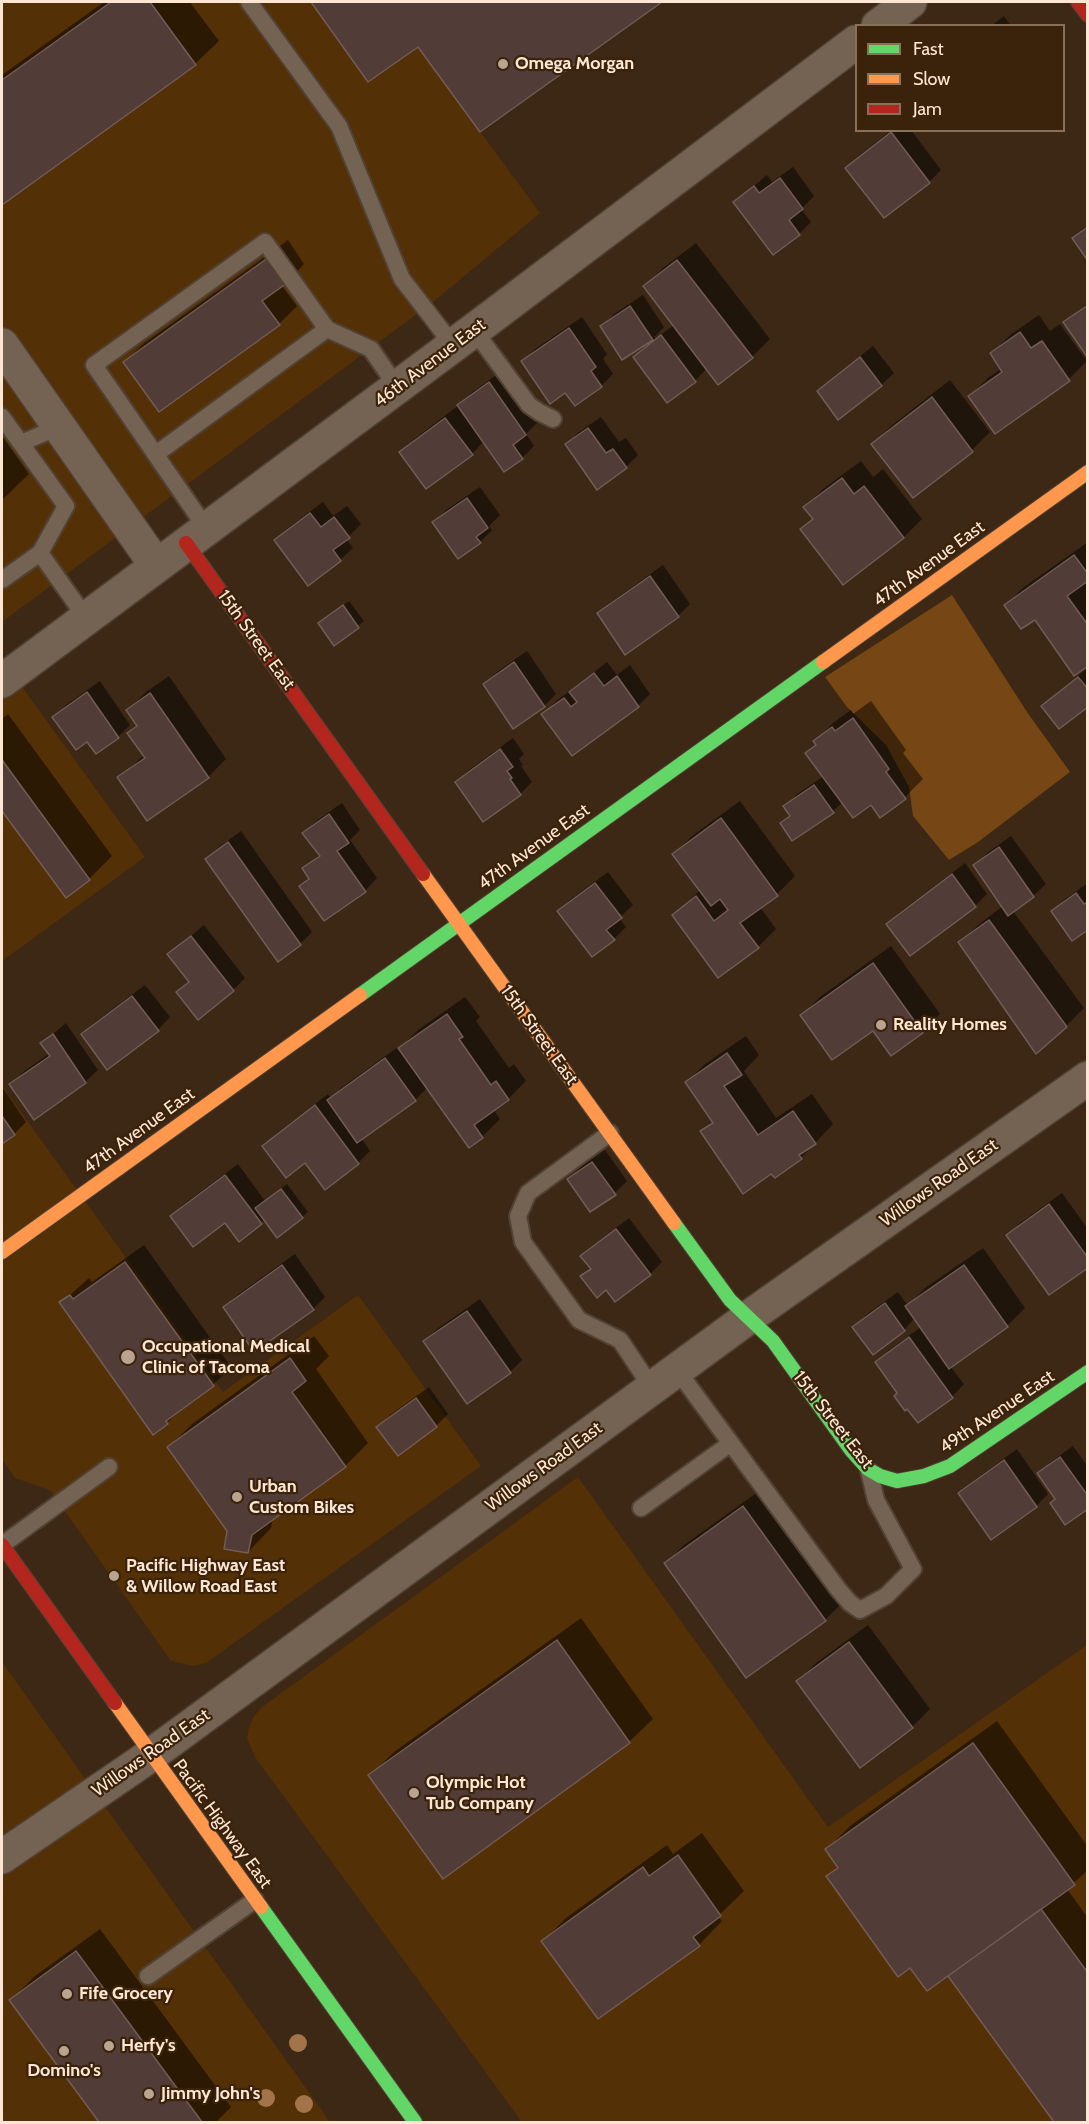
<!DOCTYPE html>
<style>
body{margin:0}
#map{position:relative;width:1089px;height:2124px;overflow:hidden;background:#3c2814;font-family:Cabin,sans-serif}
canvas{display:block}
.frame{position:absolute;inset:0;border:3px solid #fde6d4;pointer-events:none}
.legend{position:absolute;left:855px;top:24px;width:210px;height:108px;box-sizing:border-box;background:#3b220a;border:2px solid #89705b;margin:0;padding:8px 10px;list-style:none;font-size:18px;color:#fde6d4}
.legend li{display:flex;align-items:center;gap:12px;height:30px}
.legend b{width:30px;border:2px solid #89705b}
</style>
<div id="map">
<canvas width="1089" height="2124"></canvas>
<div class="frame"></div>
<ul class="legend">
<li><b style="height:8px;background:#63d668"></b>Fast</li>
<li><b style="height:8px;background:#ff974d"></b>Slow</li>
<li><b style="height:8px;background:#b3261e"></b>Jam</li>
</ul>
</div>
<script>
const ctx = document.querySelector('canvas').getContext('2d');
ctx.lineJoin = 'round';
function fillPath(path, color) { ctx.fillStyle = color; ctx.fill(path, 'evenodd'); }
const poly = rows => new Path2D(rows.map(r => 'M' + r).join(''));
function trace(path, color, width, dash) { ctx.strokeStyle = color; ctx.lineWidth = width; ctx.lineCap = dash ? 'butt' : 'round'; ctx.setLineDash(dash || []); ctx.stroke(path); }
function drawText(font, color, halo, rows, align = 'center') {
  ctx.font = font + ' Cabin,sans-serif'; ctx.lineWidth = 4.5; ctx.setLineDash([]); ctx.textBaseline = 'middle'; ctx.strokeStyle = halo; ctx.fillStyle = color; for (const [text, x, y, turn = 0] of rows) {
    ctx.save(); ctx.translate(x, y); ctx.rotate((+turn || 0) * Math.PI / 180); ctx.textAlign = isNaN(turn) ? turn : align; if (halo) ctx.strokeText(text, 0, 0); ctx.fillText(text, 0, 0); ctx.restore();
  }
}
const built = poly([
 [2,2,311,2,368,82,418,47,540,213,433,302,2,622],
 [17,680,145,857,2,961,2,693],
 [2,1086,223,1392,358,1295,481,1466,206,1663,193,1666,171,1661,50,1490,15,1478,2,1459],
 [578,1477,828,1827,1087,1645,1087,2122,522,2122,255,1757,247,1738,249,1727,254,1716,262,1707],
 [2,1662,330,2122,2,2122]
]);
const green = poly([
 [952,595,1027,712,1070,772,978,842,949,860,913,816,909,787,886,745,847,707,825,677]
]);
const shadow = poly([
 [104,2,190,2,219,41,195,64,2,203,2,75],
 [312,2,659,2,480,130,418,44,369,80],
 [1004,16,1011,26,991,26],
 [891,130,911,130,941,170,929,182,847,168,859,156],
 [793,167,814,196,801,209,811,222,799,234,735,202,767,175,772,182],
 [288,240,304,264,288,281,269,254],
 [696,243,770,339,752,357,707,368,695,381,635,357,648,343,647,342,602,327,614,314,643,295,664,327,654,337,655,339,674,325,645,286,663,268],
 [266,256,282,286,297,306,279,324,125,362,143,344],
 [1088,303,1088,356,1065,322],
 [1039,315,1050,331,1060,324,1087,361,1069,379,995,432,970,396,988,378,1002,368,992,353,1010,335],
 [582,317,607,354,603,359,613,374,601,386,575,404,566,390,523,361,535,349],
 [873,346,894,373,881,385,819,391,831,379],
 [502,371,538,422,526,434,534,446,522,458,484,441,472,454,401,452,413,440,459,405,471,393],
 [950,380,990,432,972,450,913,496,873,444,891,426],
 [601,417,619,442,626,438,638,455,626,467,567,444,579,432],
 [2,436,29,474,2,500],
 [861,461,873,477,883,469,922,519,904,537,843,583,802,530,813,518,805,507,823,489],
 [480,487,500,515,489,526,492,530,480,542,434,522,446,510],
 [323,502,333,516,347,506,361,524,346,539,353,548,340,560,309,584,276,540,288,528],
 [1088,542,1086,580,1088,665,1035,618,1006,605,1024,587],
 [663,565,690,604,678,616,599,614,611,602],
 [349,601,364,621,334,644,320,623],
 [527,651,556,694,544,706,513,727,484,684,497,672],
 [607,662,617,675,630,665,650,694,638,706,573,754,543,714,555,702],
 [1088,668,1088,705,1043,706,1055,694],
 [169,676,226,759,208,777,148,819,119,778,144,755,129,733,138,725,128,710,146,692],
 [100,681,130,725,118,737,54,717,66,705],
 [871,701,906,750,903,753,923,779,905,797,880,816,871,803,843,802,833,811,793,839,782,823,790,814,785,807,797,794,824,776,807,753,816,744,815,741,833,723,851,710,853,714],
 [8,714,112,856,89,879,66,896,2,809,2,763,9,774,13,774,2,758,2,719],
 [513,738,524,754,519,759,523,765,521,766,532,782,520,794,483,820,456,782,469,770],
 [740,801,795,876,777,894,760,907,776,929,758,947,674,915,700,890,674,854,692,836],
 [342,803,360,830,350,840,377,878,365,891,301,886,310,877,304,869,320,854,304,833,316,821],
 [241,831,312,932,300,944,207,860,219,847],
 [1011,836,1046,884,1033,896,1013,911,1084,1008,1066,1026,960,943,978,925,1003,906,975,866,987,853],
 [965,863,987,894,975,906,888,924,900,912],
 [608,872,633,905,619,918,626,927,614,939,559,911,571,899],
 [1088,883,1088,928,1053,911,1065,899],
 [204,925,245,978,233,990,178,992,190,980,169,954],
 [891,946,940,1014,922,1032,873,1029,802,1015,820,997],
 [145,985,170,1017,158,1030,83,1034,95,1022],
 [465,997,480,1017,476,1021,509,1068,514,1064,526,1081,508,1099,493,1109,500,1119,482,1137,469,1146,428,1087,415,1100,361,1138,370,1151,358,1163,305,1161,263,1146,276,1134,328,1094,331,1098,341,1088,398,1047,399,1049,418,1030],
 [66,1023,98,1070,85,1082,34,1118,11,1084,23,1072,50,1053,42,1043],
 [746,1036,759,1055,744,1071,776,1118,812,1094,833,1124,801,1158,702,1131,713,1121,687,1082,705,1064],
 [2,1087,26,1122,14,1134,2,1143],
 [605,1150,627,1181,615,1193,569,1180,581,1167],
 [238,1164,265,1201,287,1184,308,1212,302,1217,265,1219,261,1223,172,1216,184,1204],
 [1062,1193,1088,1229,1088,1266,1008,1235,1020,1223],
 [629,1218,662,1262,650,1274,607,1288,582,1276,591,1267,582,1256,595,1244],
 [144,1245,231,1367,213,1385,183,1407,167,1423,61,1303,89,1278,92,1282],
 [983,1248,1025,1308,1007,1326,950,1366,964,1384,952,1397,899,1393,877,1362,889,1350,921,1327,915,1318,904,1330,873,1353,854,1327,866,1315,898,1292,908,1306,925,1288],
 [295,1254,325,1297,313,1309,224,1307,237,1295],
 [480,1299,522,1360,510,1372,425,1341,437,1329],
 [314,1336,329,1356,316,1369,368,1443,345,1466,273,1518,271,1528,248,1552,229,1531,169,1447,192,1424],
 [429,1387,448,1414,436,1426,398,1454,378,1427,390,1415],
 [1073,1446,1088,1467,1088,1507,1057,1498,1039,1474,1052,1461],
 [1017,1449,1048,1494,1036,1506,991,1538,960,1494,972,1482],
 [762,1489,843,1602,825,1620,666,1563,684,1545],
 [581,1618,653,1719,629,1742,370,1776,394,1752],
 [868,1625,930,1709,912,1727,861,1766,798,1681,816,1663],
 [997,1721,1088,1847,1088,1870,1067,1889,1088,1918,1088,2122,1056,2122,949,1974,911,1966,828,1877,839,1865,827,1849,850,1826],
 [702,1833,744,1891,718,1916,722,1921,699,1945,543,1941,566,1918,667,1845,673,1854],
 [100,1929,231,2107,216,2122,101,2122,11,2000,35,1976]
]);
const building = poly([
 [111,2,150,2,196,65,2,205,2,80,111,2],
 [311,2,662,2,480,132,418,47,368,82,311,2],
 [891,132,930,183,884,218,845,168,891,132],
 [780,178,803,209,789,220,800,235,773,255,733,202,754,186,759,193,780,178],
 [1088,227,1088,261,1072,238,1088,227],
 [269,257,287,283,262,301,280,325,159,412,123,362,269,257],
 [677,260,753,358,718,385,643,286,677,260],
 [1088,305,1088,358,1063,322,1088,305],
 [630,306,653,340,622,360,600,326,630,306],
 [569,328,596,367,591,371,602,387,575,406,565,393,550,404,521,361,569,328],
 [1020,332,1031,348,1042,341,1070,381,995,434,968,396,1002,372,990,353,1020,332],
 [661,335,696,382,667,403,633,357,661,335],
 [860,357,882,386,838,420,817,391,860,357],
 [489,382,526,435,513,445,523,459,504,472,457,405,489,382],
 [932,397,973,452,913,498,871,444,932,397],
 [445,418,473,455,426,489,399,452,445,418],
 [588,428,606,453,613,449,627,468,597,490,565,444,588,428],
 [842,478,854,494,864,486,904,538,843,585,800,529,813,519,803,507,842,478],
 [467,498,488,528,476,537,481,543,458,559,432,522,467,498],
 [310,513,321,527,334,517,350,538,333,550,341,561,308,586,274,540,310,513],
 [1074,555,1088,574,1088,581,1067,596,1088,625,1088,666,1074,676,1035,620,1021,629,1004,605,1074,555],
 [650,576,679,617,625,655,597,613,650,576],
 [343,605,359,628,334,646,318,623,343,605],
 [514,662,545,707,513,729,483,684,514,662],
 [594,673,604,686,617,676,639,707,572,756,541,714,564,698,571,707,577,702,569,692,594,673],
 [1078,677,1088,689,1088,707,1059,729,1041,706,1078,677],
 [87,692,119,738,96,754,87,742,76,750,52,717,87,692],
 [150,693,209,778,147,821,117,777,145,758,127,733,137,726,126,710,150,693],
 [853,718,889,769,886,772,906,799,880,818,871,805,853,818,805,753,816,745,813,741,832,727,835,731,853,718],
 [500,749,513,767,507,771,512,778,510,779,521,795,483,822,455,782,500,749],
 [2,760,90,880,66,898,2,811,2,760],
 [814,785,834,813,792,841,780,823,790,816,783,806,814,785],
 [329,814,349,843,337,851,366,892,324,921,299,886,309,879,302,868,320,856,302,833,329,814],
 [721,818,778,896,740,923,759,948,718,978,672,915,696,896,714,921,728,910,720,899,711,906,672,854,721,818],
 [228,842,301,945,278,962,205,859,228,842],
 [999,847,1034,897,1008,916,973,865,999,847],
 [952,874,976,907,910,956,886,924,952,874],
 [595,883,622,918,606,930,615,940,592,957,557,911,595,883],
 [1076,893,1084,904,1088,902,1088,930,1072,941,1051,911,1076,893],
 [989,920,1067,1027,1036,1054,958,942,989,920],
 [191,936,234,991,198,1020,176,992,189,982,167,954,191,936],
 [873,963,923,1033,891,1056,873,1031,832,1060,800,1015,873,963],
 [132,996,159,1031,107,1070,81,1034,132,996],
 [447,1014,463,1037,459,1039,491,1085,496,1081,509,1100,474,1125,483,1138,469,1148,398,1048,447,1014],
 [53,1034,86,1083,34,1120,9,1084,50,1056,40,1043,53,1034],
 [727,1053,742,1075,724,1086,758,1135,793,1111,816,1144,799,1155,802,1159,775,1178,771,1174,743,1194,700,1131,713,1123,685,1082,727,1053],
 [385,1058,416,1101,357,1143,327,1100,385,1058],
 [315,1105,359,1164,325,1190,305,1163,286,1178,262,1146,315,1105],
 [2,1116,15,1135,2,1144,2,1116],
 [592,1162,616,1195,590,1212,567,1179,592,1162],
 [225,1175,262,1224,239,1242,225,1223,193,1247,170,1216,225,1175],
 [281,1189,303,1218,277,1238,255,1208,281,1189],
 [1049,1204,1088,1258,1088,1268,1049,1295,1006,1235,1049,1204],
 [616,1229,651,1275,615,1302,606,1290,597,1298,580,1276,591,1269,580,1256,616,1229],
 [125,1262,214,1386,166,1421,168,1424,153,1435,59,1302,70,1295,73,1299,125,1262],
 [282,1265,314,1310,254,1352,223,1307,282,1265],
 [964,1265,1008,1327,949,1369,905,1306,964,1265],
 [885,1303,905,1331,873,1355,852,1327,885,1303],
 [467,1311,511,1373,467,1404,423,1341,467,1311],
 [909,1337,953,1398,918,1423,907,1409,905,1411,894,1396,897,1393,875,1362,909,1337],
 [290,1358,306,1381,292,1392,346,1467,252,1535,248,1553,224,1549,227,1531,167,1447,290,1358],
 [416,1398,437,1427,398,1456,376,1427,416,1398],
 [1060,1457,1088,1496,1088,1509,1065,1525,1050,1503,1055,1499,1037,1473,1060,1457],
 [1004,1460,1037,1507,991,1540,958,1493,1004,1460],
 [743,1506,826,1621,746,1678,664,1563,743,1506],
 [557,1640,630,1743,443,1879,368,1775,557,1640],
 [849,1642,913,1728,860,1768,796,1681,849,1642],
 [973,1743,1075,1885,927,1991,910,1968,898,1977,826,1876,838,1868,825,1849,973,1743],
 [678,1855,721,1916,693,1937,700,1946,598,2019,541,1941,643,1867,649,1876,678,1855],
 [1041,1909,1088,1973,1088,2122,1054,2122,948,1976,1041,1909],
 [76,1951,202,2122,99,2122,9,2000,76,1951]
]);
const lane = poly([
 [249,2,339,126,402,279,453,345],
 [327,329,371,349,397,387],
 [474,330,529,405,539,412,553,419],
 [2,417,66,506,40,553,2,580],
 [21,443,59,427],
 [156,454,327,329,265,242,94,365,206,528],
 [40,553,86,618],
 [610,1133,528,1193,518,1216,523,1242,579,1320,620,1340,652,1388],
 [677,1370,838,1589,850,1603,860,1610,886,1596,913,1569,876,1500,869,1471],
 [641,1508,731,1443],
 [2,1545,109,1467],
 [148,1976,255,1900]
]);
const street = poly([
 [878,26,910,2],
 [2,345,156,565],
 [2,681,474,330,856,42],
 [2,1857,151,1755,749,1317,1088,1078]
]);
const fast = poly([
 [360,995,823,662],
 [674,1223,730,1300,773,1341,851,1450,868,1469,880,1476,897,1481,924,1476,950,1466,1088,1372],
 [261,1907,415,2122]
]);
const slow = poly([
 [823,662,1088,472],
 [423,874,674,1223],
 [2,1252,360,995],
 [115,1703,261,1907]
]);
const jam = poly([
 [1078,2,1088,15],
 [186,543,423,874],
 [2,1545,115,1703]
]);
const trees = [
 [298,2043],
 [266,2098],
 [304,2104]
];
const markers = [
 [503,64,6,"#b9a491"],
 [881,1025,6,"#b9a491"],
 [128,1357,8,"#b9a491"],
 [237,1497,6,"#b9a491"],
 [114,1576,6,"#b9a491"],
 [414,1793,6,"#b9a491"],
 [67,1994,6,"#b9a491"],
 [109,2046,6,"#b9a491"],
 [64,2051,6,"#b9a491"],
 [149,2094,6,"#b9a491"]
];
const poiNames = [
 ["Omega Morgan",515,64],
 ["Reality Homes",893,1025],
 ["Occupational Medical",142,1347],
 ["Clinic of Tacoma",142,1368],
 ["Urban",249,1487],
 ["Custom Bikes",249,1508],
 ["Pacific Highway East",126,1566],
 ["& Willow Road East",126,1587],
 ["Olympic Hot",426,1783],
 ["Tub Company",426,1804],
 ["Fife Grocery",79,1994],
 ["Herfy's",121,2046],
 ["Domino's",64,2071,"center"],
 ["Jimmy John's",161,2094]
];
const streetNames = [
 ["46th Avenue East",430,363,-37],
 ["47th Avenue East",929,564,-36],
 ["15th Street East",256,640,54],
 ["47th Avenue East",534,847,-36],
 ["15th Street East",539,1035,54],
 ["47th Avenue East",139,1131,-36],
 ["Willows Road East",939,1183,-35],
 ["49th Avenue East",997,1412,-34],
 ["15th Street East",833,1420,52],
 ["Willows Road East",544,1467,-36],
 ["Willows Road East",151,1753,-35],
 ["Pacific Highway East",222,1824,54]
];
fillPath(built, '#543007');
fillPath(green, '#764614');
fillPath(shadow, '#0007');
fillPath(building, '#513c37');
trace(building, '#715c56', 1.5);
trace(lane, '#514234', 20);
trace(street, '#514234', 36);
trace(fast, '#514234', 16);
trace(slow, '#514234', 16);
trace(jam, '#514234', 16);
trace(lane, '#746353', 16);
trace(street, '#746353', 33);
trace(fast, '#63d668', 14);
trace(slow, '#ff974d', 14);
trace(jam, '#b3261e', 14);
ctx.fillStyle = '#a37449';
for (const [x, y] of trees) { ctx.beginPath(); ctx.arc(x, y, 9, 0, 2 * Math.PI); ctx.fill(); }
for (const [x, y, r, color] of markers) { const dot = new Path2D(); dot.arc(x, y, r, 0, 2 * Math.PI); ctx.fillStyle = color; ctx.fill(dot); trace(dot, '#3b220a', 2); }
drawText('bold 18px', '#fde6d4', '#3b220a', poiNames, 'left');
drawText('18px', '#fde6d4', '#3b220a', streetNames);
</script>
